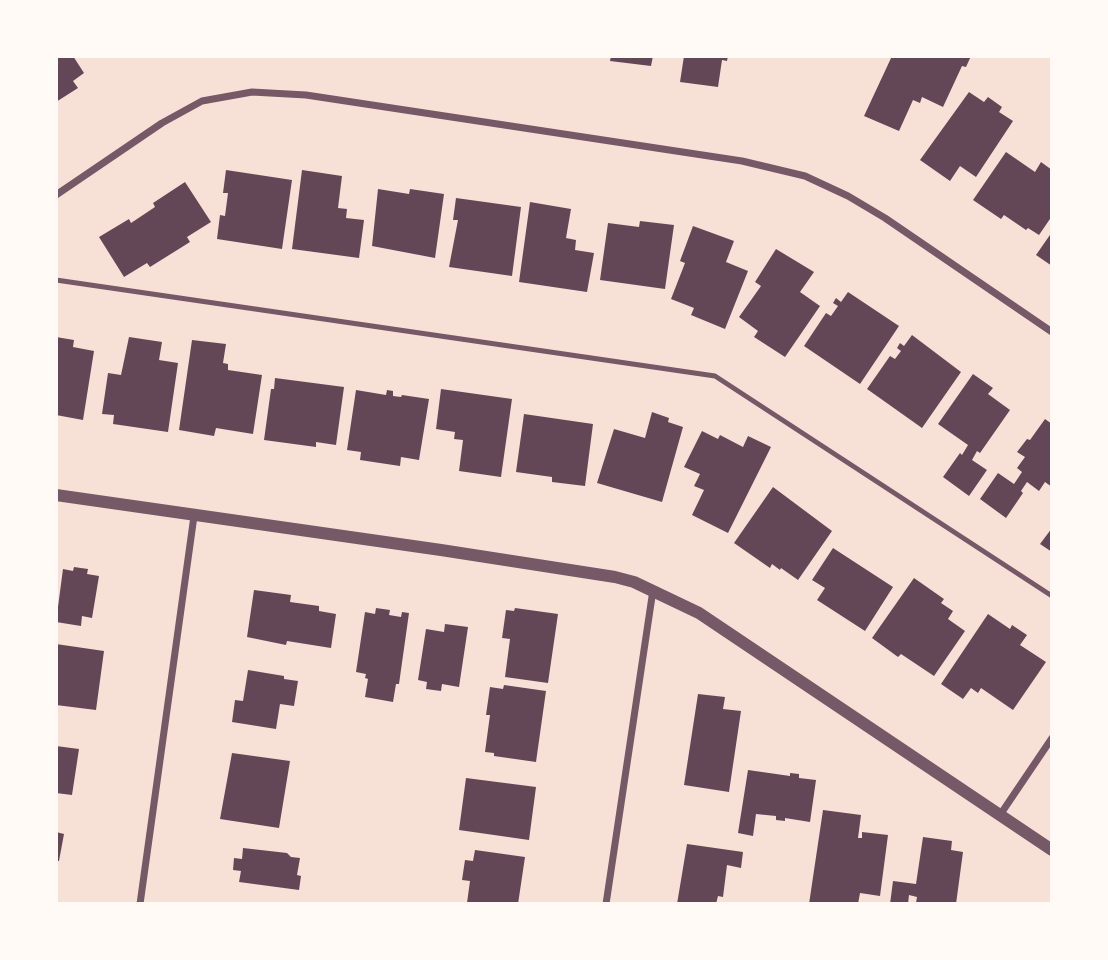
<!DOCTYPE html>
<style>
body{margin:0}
#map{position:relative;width:1108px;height:960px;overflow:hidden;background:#f7e1d7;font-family:"Sofia Sans Condensed",sans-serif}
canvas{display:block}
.frame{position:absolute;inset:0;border:58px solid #fffaf5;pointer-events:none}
</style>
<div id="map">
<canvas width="1108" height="960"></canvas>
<div class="frame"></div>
</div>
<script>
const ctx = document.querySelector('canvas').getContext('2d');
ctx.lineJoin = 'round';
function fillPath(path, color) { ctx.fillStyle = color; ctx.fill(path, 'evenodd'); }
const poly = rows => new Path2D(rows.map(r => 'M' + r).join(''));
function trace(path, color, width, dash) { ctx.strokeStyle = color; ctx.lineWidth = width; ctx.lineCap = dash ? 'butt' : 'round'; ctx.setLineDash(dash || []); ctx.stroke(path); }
const building = poly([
 [56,56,73,56,84,73,73,81,78,88,56,102],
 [611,56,653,56,651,66,610,61],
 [684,56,728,56,727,61,722,60,718,87,680,82],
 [892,56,971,56,966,67,962,66,943,107,922,97,920,103,913,100,899,131,864,116],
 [969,92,984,102,988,97,1002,107,999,112,1013,121,976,177,960,166,950,181,920,160],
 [1006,152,1035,172,1041,162,1052,170,1052,216,1039,235,1028,228,1026,230,1004,215,1001,219,973,200],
 [226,170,292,180,282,249,217,239,220,215,225,216,228,193,223,193],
 [302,170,342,176,338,208,347,209,346,218,364,220,359,258,292,249],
 [185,182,211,222,187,237,190,242,150,267,147,263,124,277,99,237,129,219,131,223,155,207,153,203],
 [378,189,409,194,410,189,444,194,435,258,372,246],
 [456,198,521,207,512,276,449,267,458,220,453,220],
 [530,202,571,209,566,238,576,240,575,250,594,253,587,292,519,282],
 [640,221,674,225,665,289,600,280,608,223,639,227],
 [693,226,734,241,726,262,748,271,725,329,691,315,694,308,671,299,685,263,680,261],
 [1052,232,1052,266,1036,255],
 [776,249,814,272,800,292,820,306,785,357,754,337,758,331,739,317,761,286,755,282],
 [848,292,899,326,860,384,804,346,826,313,831,316,838,306,833,303,836,298,841,302],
 [912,335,961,372,922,428,867,389,890,356,895,359,901,351,897,348,900,343,904,346],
 [56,337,74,340,73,347,94,351,83,420,56,415],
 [129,337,162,342,159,360,178,363,168,432,113,424,114,415,102,414,108,373,121,375],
 [192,340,226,344,223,363,228,364,228,370,262,375,253,434,216,428,214,436,179,430],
 [973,374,993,388,988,394,1010,410,980,453,977,451,972,460,987,470,969,496,943,477,960,453,962,455,968,445,938,424],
 [275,378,344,387,336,445,316,442,316,447,264,440,271,389,274,389],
 [441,389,512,399,501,477,459,471,463,440,454,439,455,432,436,429],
 [356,390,386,395,387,390,393,391,393,396,401,397,402,395,429,399,419,460,401,457,400,466,360,460,361,452,347,450],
 [652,412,669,418,668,422,683,427,662,502,597,483,614,429,645,438],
 [524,414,593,424,585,486,552,482,552,477,516,472],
 [1045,419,1052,424,1052,487,1045,482,1039,491,1027,482,1021,491,1023,493,1006,518,980,499,998,473,1014,484,1022,472,1017,468,1025,457,1017,452,1027,439,1030,440],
 [702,431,718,439,720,435,743,447,748,436,771,447,728,533,692,515,704,490,694,486,700,474,684,467],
 [773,487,832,531,798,580,781,568,780,570,772,564,770,568,734,543],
 [1052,528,1052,552,1040,544],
 [833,548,893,587,865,631,817,600,825,588,812,580],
 [74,567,88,569,87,574,99,576,92,618,82,616,81,626,56,622,63,569,73,571],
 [914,578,944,599,941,603,953,611,948,619,965,631,934,676,901,654,898,657,872,638],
 [254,590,291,595,290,602,319,606,319,611,336,614,331,648,287,641,286,645,247,637],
 [376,608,390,610,389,615,401,617,402,612,409,613,399,684,396,684,393,702,365,697,368,679,365,678,366,674,356,672,365,612,375,614],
 [515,608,558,614,548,683,505,677,510,639,502,638,506,610,514,611],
 [988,614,1010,629,1012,625,1027,635,1020,645,1046,662,1013,710,981,688,978,693,971,688,963,699,941,684],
 [445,624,468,627,459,687,442,684,441,691,426,689,427,682,418,680,426,629,444,632],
 [56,644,104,651,96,710,56,705],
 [248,670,284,676,284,679,298,681,294,706,280,704,276,729,232,722,235,700,243,701],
 [504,685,546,691,536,762,494,756,494,753,485,752,490,715,486,715,490,687,503,689],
 [698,694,725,697,723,709,741,711,729,792,684,785],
 [56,746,79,749,72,795,56,793],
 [232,753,290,761,279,828,220,819],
 [748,770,790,776,790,773,799,774,799,778,816,780,810,822,785,818,785,821,776,820,776,816,756,814,753,836,738,833],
 [466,778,536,787,529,840,459,830],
 [823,810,861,815,858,838,862,838,862,832,888,835,880,896,860,893,858,904,809,904],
 [56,832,64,834,59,861,56,861],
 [923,837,952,841,951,850,963,852,956,904,916,903,917,897,909,895,908,904,890,904,893,881,916,884],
 [687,844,743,852,741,868,727,865,723,897,718,896,716,904,677,904],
 [243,848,287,853,291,857,300,858,297,875,301,876,299,890,239,882,241,871,233,870,234,858,242,859],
 [475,850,525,857,518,904,467,903,470,881,462,880,465,860,473,861]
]);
const service = poly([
 [56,280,715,376,1052,596]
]);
const minor = poly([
 [56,195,162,123,202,101,252,92,306,95,742,161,805,176,848,196,885,218,1052,332],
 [1000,815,1052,738],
 [140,904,194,516],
 [606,904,653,590]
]);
const tertiary = poly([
 [56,495,441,550,615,577,634,582,699,613,1052,850]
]);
fillPath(building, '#644757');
trace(service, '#755966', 5);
trace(minor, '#755966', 7);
trace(tertiary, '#755966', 12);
</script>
